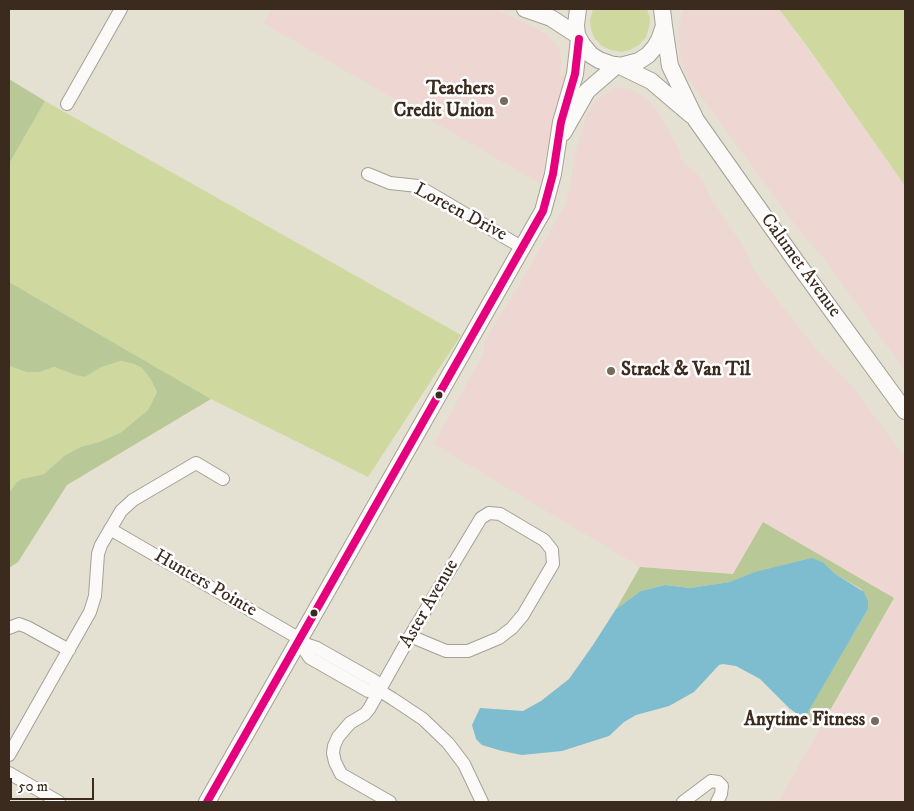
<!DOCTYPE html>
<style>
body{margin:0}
#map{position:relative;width:914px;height:811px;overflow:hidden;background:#e4e1d2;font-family:"IM FELL DW Pica",serif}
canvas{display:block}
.frame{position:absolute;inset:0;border:10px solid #3b2a1e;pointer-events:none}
.scale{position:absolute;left:10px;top:778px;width:84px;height:22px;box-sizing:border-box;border:2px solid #3b2a1e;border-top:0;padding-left:6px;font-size:15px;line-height:18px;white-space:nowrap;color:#3b2a1e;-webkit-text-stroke:4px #fff;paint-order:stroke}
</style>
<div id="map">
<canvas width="914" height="811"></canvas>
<div class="frame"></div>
<div class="scale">50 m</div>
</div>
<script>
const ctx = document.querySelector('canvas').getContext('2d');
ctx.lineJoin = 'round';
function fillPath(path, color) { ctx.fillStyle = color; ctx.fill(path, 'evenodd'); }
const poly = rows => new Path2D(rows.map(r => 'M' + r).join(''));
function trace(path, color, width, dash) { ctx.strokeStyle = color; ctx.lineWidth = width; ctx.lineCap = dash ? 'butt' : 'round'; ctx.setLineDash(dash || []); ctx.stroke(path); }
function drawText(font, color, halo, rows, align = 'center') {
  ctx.font = font + ' "IM FELL DW Pica",serif'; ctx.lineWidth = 5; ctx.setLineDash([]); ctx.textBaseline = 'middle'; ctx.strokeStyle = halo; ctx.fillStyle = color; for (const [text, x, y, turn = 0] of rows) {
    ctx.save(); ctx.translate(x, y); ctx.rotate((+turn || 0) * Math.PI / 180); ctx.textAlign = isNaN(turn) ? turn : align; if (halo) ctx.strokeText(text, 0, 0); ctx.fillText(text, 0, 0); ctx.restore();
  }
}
const built = poly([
 [272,9,494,9,538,29,547,35,559,48,562,60,560,75,567,76,551,128,541,184,263,23],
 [684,9,779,9,905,186,905,371,824,259,802,234,759,176,688,78,681,61,678,28],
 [616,87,630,89,649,101,656,108,679,150,680,157,686,165,694,170,703,181,710,197,743,246,754,270,817,350,837,371,848,381,905,457,905,802,778,802,894,598,734,574,640,567,434,444,484,352,484,343,513,294,517,289,565,205,571,182,574,156,587,115,594,103,601,96]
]);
const green = poly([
 [593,9,647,9,650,18,649,28,646,37,639,45,630,50,621,52,611,50,602,46,595,39,591,30,590,20],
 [779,9,905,9,905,186,809,49],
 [45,101,461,335,368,477,211,399,9,282,9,164],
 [121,361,134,364,142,368,151,380,157,392,148,410,120,433,99,442,80,447,64,456,44,474,22,479,9,493,9,366,26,372,40,372,54,367,75,375,85,377,101,367]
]);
const forest = poly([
 [9,79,45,101,9,164],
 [9,282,211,399,67,485,18,562,9,568,9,493,17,482,22,479,44,474,64,456,80,447,99,442,120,433,148,410,157,392,151,380,142,368,134,364,121,361,101,367,85,377,75,375,54,367,40,372,26,372,9,366],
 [763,522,894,598,820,728,801,717,805,716,868,609,866,596,861,589,834,573,824,563,725,583,690,588,665,585,641,591,616,609,640,567,733,574]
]);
const water = poly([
 [812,558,824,563,834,573,864,592,868,601,868,609,805,717,801,717,789,708,760,679,736,666,723,664,719,665,694,692,669,706,636,715,624,722,609,736,562,751,522,755,502,751,482,745,476,739,472,725,480,708,523,711,541,701,569,679,593,645,616,609,641,591,665,585,690,588,730,582,755,572]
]);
const street = poly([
 [67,104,121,9],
 [368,174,390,183,418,186,523,248],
 [110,529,300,639],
 [9,628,19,624,27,627,69,650],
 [299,642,317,648,375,681,380,691,368,691,310,658,299,642],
 [380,691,393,699,423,719,448,743,464,764,482,802],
 [9,755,90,612,95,596,98,554,101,545,121,511,133,500,196,463,223,479],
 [9,773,59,802],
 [390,802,341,774,335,762,333,753,334,746,338,737,350,723,365,714,369,709,410,636,481,518,489,513,500,514,544,540,552,550,553,564,523,615,512,628,499,638,468,651,446,651,410,636],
 [683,802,711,781,718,782,722,786,721,794,717,802]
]);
const secondary = poly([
 [525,9,551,18,577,35],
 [578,9,576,25,577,35,582,44,591,55,599,60,610,64,620,66,639,61,648,55,655,47,659,40,664,26,662,9],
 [664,26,670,66,696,120,795,260,905,411],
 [620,66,651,81,691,115],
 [563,133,587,91,617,65],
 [207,802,543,211,553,174,561,122,575,74,579,39]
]);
const bus1 = poly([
 [207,802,543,211,553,174,561,122,575,74,579,39]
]);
const markers = [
 [504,101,5,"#766a5d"],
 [611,371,5,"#766a5d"],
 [439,395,4.5,"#3b2a1e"],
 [314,613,4.5,"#3b2a1e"],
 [875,721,5,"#766a5d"]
];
const poiNames = [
 ["Teachers",494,90],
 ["Credit Union",494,112],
 ["Strack & Van Til",621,371,"left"],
 ["Anytime Fitness",865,721]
];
const streetNames = [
 ["Loreen Drive",460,213,28],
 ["Calumet Avenue",800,266,54],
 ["Hunters Pointe",205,584,30],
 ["Aster Avenue",430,604,-60]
];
fillPath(built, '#eed7d2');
fillPath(green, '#cfd99f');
fillPath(forest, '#b9c897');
fillPath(water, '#7ebcd0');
trace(street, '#a4a096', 14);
trace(secondary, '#a4a096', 18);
trace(street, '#fbfaf8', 12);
trace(secondary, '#fbfaf8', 16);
trace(bus1, '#e5007d', 8);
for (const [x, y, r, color] of markers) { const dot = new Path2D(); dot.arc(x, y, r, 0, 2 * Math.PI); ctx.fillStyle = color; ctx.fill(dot); trace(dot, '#fff', 2); }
drawText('bold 19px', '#3b2a1e', '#fff', poiNames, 'right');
drawText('19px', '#3b2a1e', '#fff', streetNames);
</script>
